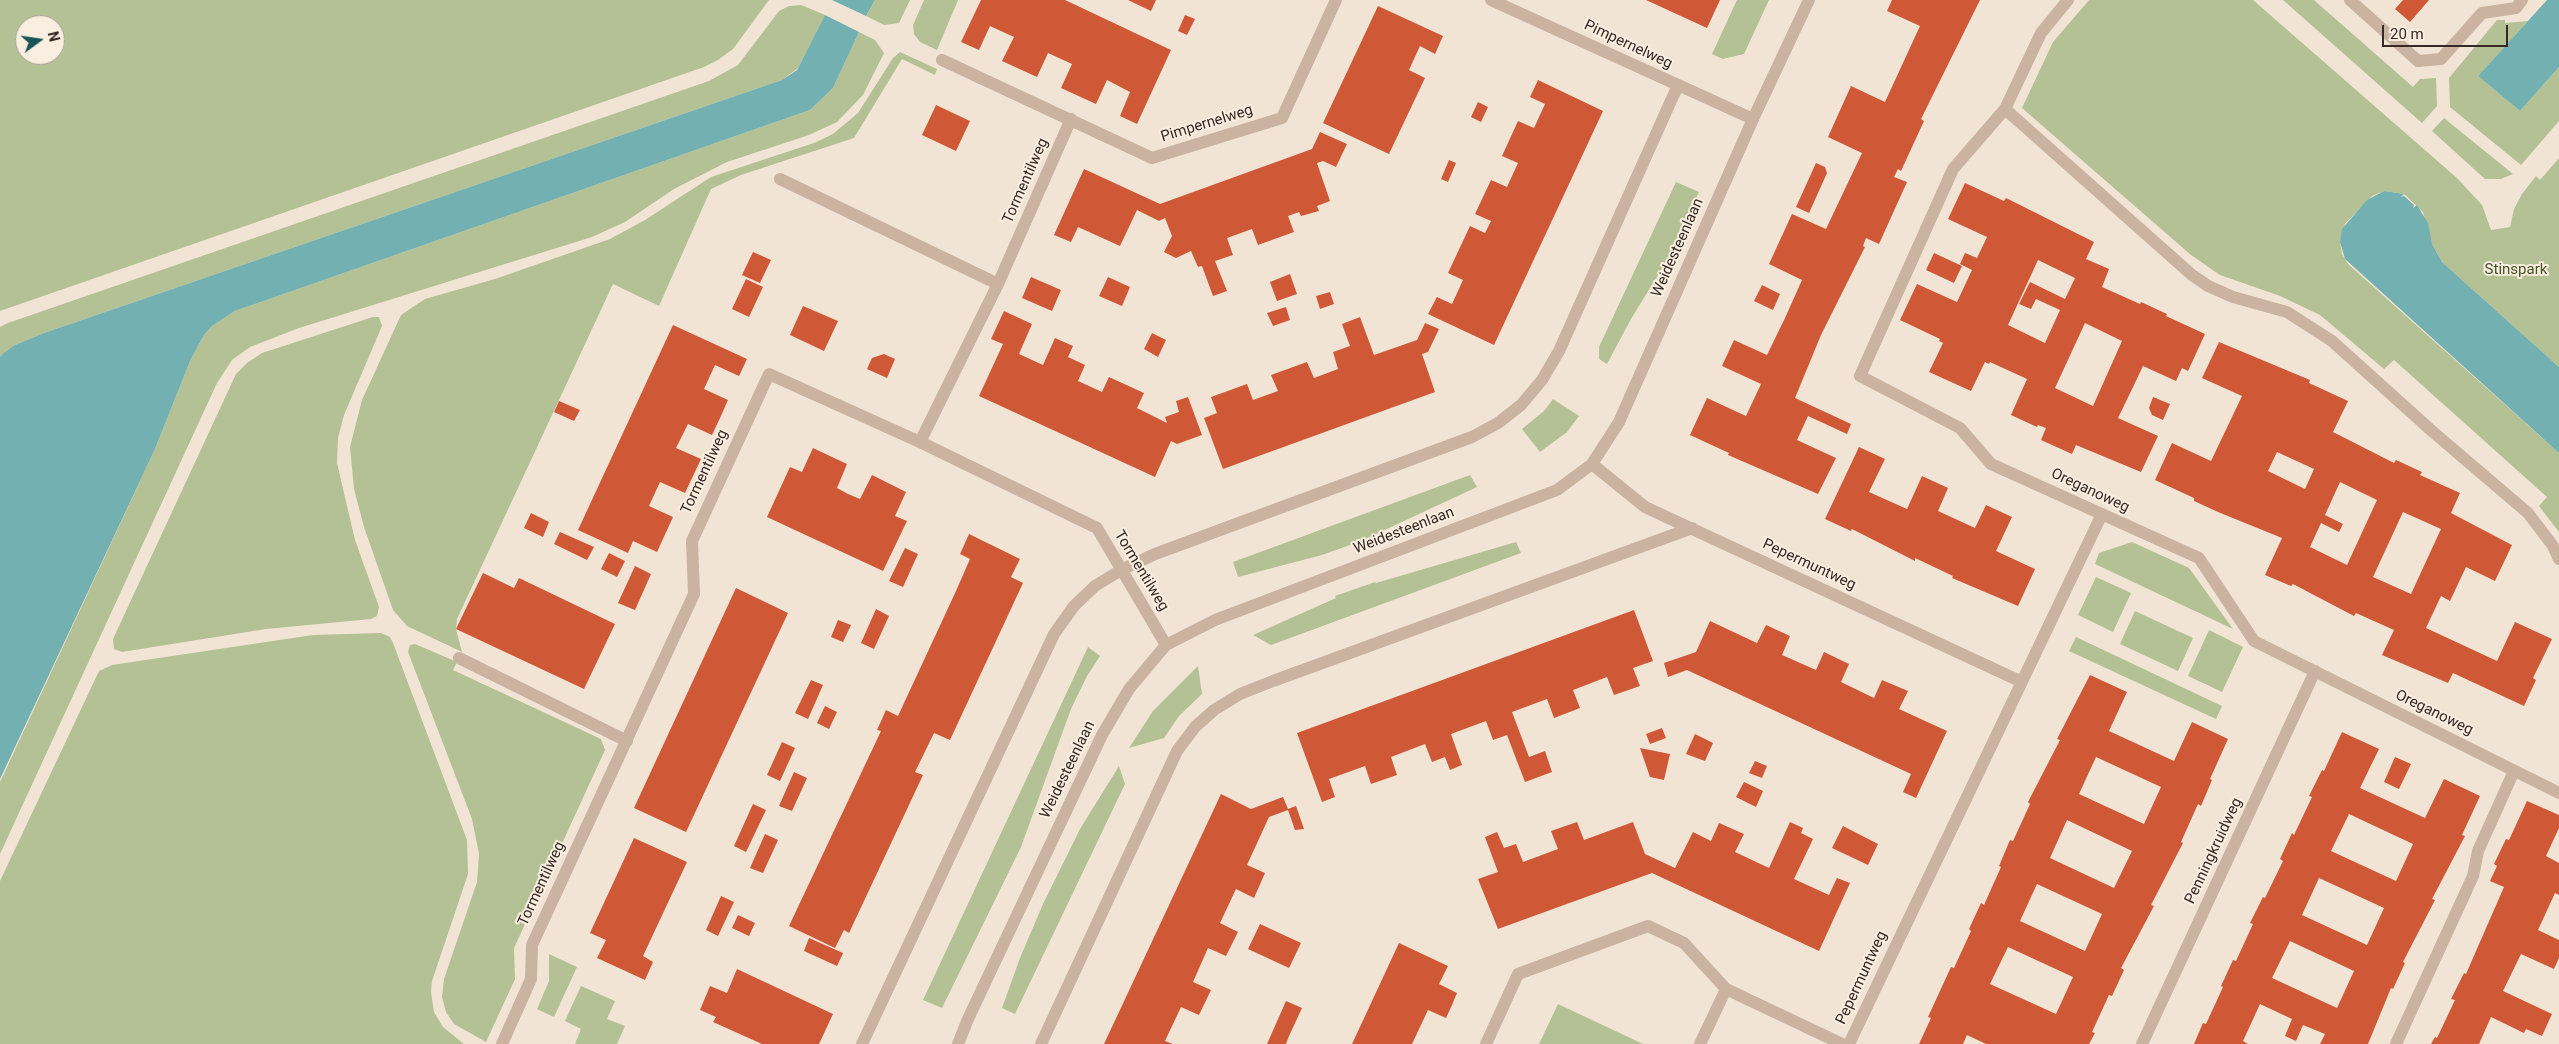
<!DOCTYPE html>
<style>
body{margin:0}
#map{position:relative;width:2559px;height:1044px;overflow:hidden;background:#f2e4d5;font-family:Roboto,sans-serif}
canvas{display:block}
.north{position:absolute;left:15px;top:15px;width:50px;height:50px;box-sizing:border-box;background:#faeee1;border:1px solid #ab9f95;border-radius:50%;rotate:76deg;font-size:14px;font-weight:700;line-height:20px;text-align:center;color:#342924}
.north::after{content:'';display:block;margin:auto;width:18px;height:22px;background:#175557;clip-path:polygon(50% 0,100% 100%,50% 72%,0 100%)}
.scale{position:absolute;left:2382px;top:25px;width:126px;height:22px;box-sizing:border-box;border:2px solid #342924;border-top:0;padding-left:6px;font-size:15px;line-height:18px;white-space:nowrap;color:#342924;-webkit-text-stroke:4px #faeee1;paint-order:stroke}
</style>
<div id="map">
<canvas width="2559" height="1044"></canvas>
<div class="north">N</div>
<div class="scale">20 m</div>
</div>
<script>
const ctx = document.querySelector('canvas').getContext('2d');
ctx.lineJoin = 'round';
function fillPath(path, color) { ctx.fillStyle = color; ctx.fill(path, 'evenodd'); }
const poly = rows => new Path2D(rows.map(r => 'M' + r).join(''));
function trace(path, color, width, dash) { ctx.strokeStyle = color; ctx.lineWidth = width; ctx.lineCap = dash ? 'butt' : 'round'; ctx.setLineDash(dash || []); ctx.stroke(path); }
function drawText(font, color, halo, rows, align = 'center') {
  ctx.font = font + ' Roboto,sans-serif'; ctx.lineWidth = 4; ctx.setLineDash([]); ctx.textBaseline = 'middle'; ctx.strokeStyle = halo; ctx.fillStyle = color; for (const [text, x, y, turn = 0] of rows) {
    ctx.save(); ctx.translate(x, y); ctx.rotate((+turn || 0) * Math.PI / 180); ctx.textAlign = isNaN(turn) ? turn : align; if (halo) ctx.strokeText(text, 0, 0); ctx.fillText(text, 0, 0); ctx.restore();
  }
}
const green = poly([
 [0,0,769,0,733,49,718,60,704,67,0,311],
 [25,25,55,25,55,55,25,55],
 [875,0,910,0,899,23,884,25,866,16],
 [924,0,958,0,937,50,920,42,914,34,913,25],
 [1737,0,1769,0,1744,54,1723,59,1712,54],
 [2089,0,2253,0,2457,178,2482,205,2491,230,2510,227,2514,209,2522,194,2536,176,2540,180,2559,158,2559,367,2442,262,2432,244,2423,212,2404,194,2384,191,2372,196,2345,224,2340,242,2342,254,2348,264,2559,453,2559,532,2539,506,2547,497,2394,360,2384,369,2320,315,2280,296,2220,275,2191,255,2022,108,2053,42],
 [2283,0,2314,0,2413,87,2420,79,2436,78,2437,106,2422,123],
 [801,5,825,15,798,68,782,80,44,333,15,345,0,357,0,327,8,323,709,81,738,65,779,11,789,6],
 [2497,20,2505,20,2505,23,2528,21,2478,76,2520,111,2559,67,2559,121,2521,165,2450,107,2449,78],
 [859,32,875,40,884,53,863,95,837,122,809,135,727,162,674,189,625,222,592,237,299,328,250,347,232,360,217,383,0,854,0,782,155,449,190,361,204,335,212,326,235,311,810,110,833,88],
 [900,52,937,69,935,75,902,59,854,138,741,175,711,189,659,306,613,284,457,619,456,629,462,652,407,626,393,610,364,527,354,489,350,447,362,400,401,315,425,299,495,279,610,239,645,220,711,177,814,143,833,134,858,113,893,58],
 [2444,118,2513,174,2501,179,2485,179,2432,131],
 [1676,182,1699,192,1666,262,1631,319,1607,364,1599,359,1599,347],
 [373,317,379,317,382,326,344,415,338,438,337,463,355,540,379,607,377,616,371,619,266,629,122,652,114,649,113,639,236,374,247,363,262,353],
 [1553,399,1579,416,1567,432,1540,452,1522,429,1544,411],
 [1470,475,1477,487,1361,541,1322,555,1238,577,1233,562],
 [1516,542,1521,553,1271,645,1253,635,1336,598,1335,596,1375,582,1376,583],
 [2132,542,2189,568,2233,629,2095,564,2099,553],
 [2096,577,2131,593,2113,632,2078,615],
 [2135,611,2193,638,2178,671,2120,644],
 [2209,630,2243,647,2222,692,2188,676],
 [381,633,390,637,393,643,467,840,468,874,432,981,431,992,434,1012,443,1027,464,1044,0,1044,0,881,99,671,112,665,313,635],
 [2076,637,2222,706,2216,719,2069,651],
 [415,644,457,662,453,670,601,739,605,750,514,948,515,979,486,1042,454,1024,446,1012,442,997,444,979,477,882,479,854,472,819,408,652,410,645],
 [1088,647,1100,656,1087,676,1071,709,1021,847,942,1008,923,1000],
 [1198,666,1202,694,1179,716,1164,738,1129,748,1153,711],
 [1119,766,1125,784,1015,1014,1002,1008,1020,958,1043,904,1080,829],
 [549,954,577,967,554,1017,537,1009,549,981],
 [581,986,615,1001,607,1019,625,1026,617,1044,575,1044,581,1029,565,1021],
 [1558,1004,1643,1044,1539,1044]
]);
const water = poly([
 [832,0,875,0,866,16],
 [2547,0,2559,0,2559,67,2520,111,2478,76],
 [825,15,859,32,833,88,810,110,235,311,212,326,204,335,190,361,155,449,0,779,0,357,4,353,15,345,44,333,782,80,797,70],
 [2384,191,2404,194,2401,197,2404,196,2414,205,2413,208,2417,205,2428,223,2432,244,2442,262,2559,367,2559,453,2345,259,2340,242,2342,229,2367,200]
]);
const building = poly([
 [981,0,1065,0,1171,50,1137,124,1120,116,1130,92,1107,80,1096,104,1061,88,1072,64,1048,53,1037,77,1002,61,1014,37,990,26,979,50,961,42],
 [1128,0,1156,0,1151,11],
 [1646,0,1720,0,1707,28],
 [1892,0,1980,0,1921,119,1924,121,1901,171,1898,169,1894,177,1907,182,1879,244,1866,238,1863,246,1865,247,1821,335,1795,398,1851,424,1847,434,1808,416,1797,440,1836,458,1818,494,1728,455,1729,453,1690,435,1707,398,1746,416,1761,384,1722,366,1734,340,1767,355,1785,318,1802,280,1769,264,1792,214,1826,229,1862,153,1828,137,1851,86,1885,102,1920,26,1887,11],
 [2403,0,2429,0,2410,22,2395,9],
 [1378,6,1443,36,1435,54,1420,46,1409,70,1425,78,1389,154,1323,123],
 [1185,15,1195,19,1187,35,1178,31],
 [1538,80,1603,111,1494,345,1428,314,1437,297,1452,304,1458,291,1463,280,1448,273,1470,226,1485,233,1491,221,1475,214,1491,180,1507,187,1518,163,1502,156,1518,121,1534,128,1545,104,1530,97],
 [1478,102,1488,107,1481,122,1471,117],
 [936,105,970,121,956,151,922,135],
 [1320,132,1347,144,1336,167,1323,161,1317,163,1330,201,1317,206,1319,211,1301,216,1299,212,1288,216,1294,232,1258,245,1252,229,1227,238,1233,255,1215,261,1227,291,1213,296,1202,266,1198,267,1191,251,1176,258,1164,252,1172,236,1165,218,1159,221,1137,210,1120,246,1078,227,1071,242,1054,235,1084,169,1160,204,1312,149],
 [1449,160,1456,163,1448,182,1441,179],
 [1816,163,1825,167,1827,173,1809,213,1796,207],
 [1965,183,2004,201,2006,198,2094,242,2086,259,2109,269,2102,287,2140,304,2141,302,2167,314,2166,316,2205,334,2188,371,2182,368,2176,381,2143,366,2134,385,2118,418,2158,436,2141,472,2076,445,2072,454,2041,440,2046,428,2038,425,2037,427,2011,415,2027,379,1990,362,1989,364,1985,362,1971,391,1929,372,1943,343,1939,341,1940,339,1900,320,1917,284,1957,302,1972,270,1960,264,1965,253,1977,258,1987,237,1948,219],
 [2038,260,2075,278,2065,299,2030,282,2019,304,2031,309,2036,299,2060,310,2045,343,2008,325],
 [2085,323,2122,341,2093,406,2055,388],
 [753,252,771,260,760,283,742,275],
 [1934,253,1962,266,1954,283,1926,270],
 [1290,274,1297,294,1277,301,1270,282],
 [1031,277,1061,290,1052,311,1022,298],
 [1108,277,1130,287,1122,306,1099,296],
 [746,279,763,287,749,317,732,309],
 [1762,285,1780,294,1773,310,1754,301],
 [1330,292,1334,304,1320,309,1316,296],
 [803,306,838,321,824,351,790,335],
 [1286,307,1290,320,1273,326,1267,313],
 [1004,311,1032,324,1019,354,1043,365,1055,338,1073,346,1068,357,1085,365,1078,381,1102,392,1109,377,1144,393,1137,408,1167,423,1165,417,1179,412,1176,401,1188,397,1202,435,1177,444,1171,441,1155,477,979,396,1003,344,991,339],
 [1360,317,1374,355,1417,340,1425,323,1439,329,1428,352,1422,354,1435,392,1223,469,1204,418,1217,413,1211,397,1247,384,1253,400,1278,391,1271,375,1307,362,1314,378,1338,369,1333,352,1350,346,1342,324],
 [673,325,747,359,739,376,715,365,704,389,728,400,720,418,712,435,688,424,676,448,701,459,685,493,660,482,649,506,673,517,657,552,633,541,628,553,578,530],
 [1152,333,1166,340,1158,357,1144,349],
 [2219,342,2310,380,2309,383,2348,401,2333,432,2394,463,2396,460,2422,472,2420,475,2460,493,2451,513,2512,545,2495,581,2466,567,2450,601,2441,596,2426,628,2497,661,2515,622,2552,639,2533,678,2536,680,2524,706,2453,673,2448,683,2382,655,2394,630,2356,613,2354,616,2293,584,2291,586,2265,575,2282,538,2218,512,2194,501,2194,498,2155,480,2172,443,2211,461,2242,396,2202,378],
 [2277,452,2314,469,2305,489,2268,471],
 [2340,482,2377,500,2347,565,2310,547,2321,523,2339,532,2343,524,2325,515],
 [2403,512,2441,529,2411,594,2373,577],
 [884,354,895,359,887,378,867,369,872,358],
 [2153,397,2170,404,2163,420,2152,415,2149,408],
 [559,401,580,410,574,421,554,412],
 [1859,447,1885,459,1869,492,1907,509,1922,476,1948,488,1938,511,1975,528,1986,505,2012,517,1996,551,2035,569,2018,606,1952,578,1953,576,1915,558,1915,561,1852,529,1851,531,1825,519],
 [813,448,847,464,837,488,848,494,860,499,872,475,906,492,895,516,907,521,883,571,767,517,790,467,802,472],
 [531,513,549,522,543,537,524,528],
 [560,532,594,547,587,560,554,544],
 [969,534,1020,559,1011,577,1023,583,950,740,934,733,915,772,923,775,849,933,844,930,835,948,789,926,881,731,877,730,886,710,898,716,956,591,970,559,960,554],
 [905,548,918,554,903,587,889,581],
 [609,553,625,561,617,577,601,569],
 [635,566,651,574,635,610,618,603],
 [483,573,514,588,519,578,615,624,584,689,456,629],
 [736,588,788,613,686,832,634,808],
 [876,609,889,616,874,649,861,643],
 [1634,610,1653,661,1633,668,1640,686,1614,695,1607,677,1573,690,1580,708,1554,718,1547,699,1512,712,1529,757,1545,751,1552,772,1525,782,1507,735,1493,740,1486,721,1451,734,1462,765,1450,770,1445,757,1432,762,1425,744,1391,757,1397,775,1371,784,1365,766,1329,779,1335,797,1322,802,1297,733],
 [838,620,851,625,843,642,831,637],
 [1710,621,1757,643,1766,625,1790,636,1782,655,1816,670,1824,652,1849,664,1841,682,1874,698,1882,680,1908,691,1899,709,1947,731,1916,798,1903,792,1911,774,1687,670,1668,677,1664,663,1696,652],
 [2090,675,2127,692,2109,731,2174,761,2192,722,2228,739,2210,779,2212,780,2201,806,2198,804,2181,842,2183,843,2151,905,2154,906,2121,968,2124,970,2112,996,2109,995,2092,1032,2095,1033,2089,1044,1986,1044,1967,1035,1963,1044,1919,1044,1931,1018,1928,1017,1951,967,1954,968,1971,931,1969,929,1981,903,1984,905,2001,867,1999,866,2010,840,2013,841,2030,804,2028,802,2060,740,2057,739],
 [2096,757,2161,787,2144,824,2079,794],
 [2067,820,2132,851,2114,888,2050,858],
 [2037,884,2102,914,2085,951,2020,921],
 [2008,947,2073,977,2056,1014,1990,984],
 [811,680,823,685,808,719,795,713],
 [825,706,837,712,829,729,817,723],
 [1662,728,1666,738,1650,744,1646,734],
 [2342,732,2379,749,2360,788,2425,818,2444,779,2480,796,2462,835,2465,836,2432,899,2435,900,2403,962,2405,963,2393,989,2391,988,2368,1044,2320,1044,2325,1034,2303,1025,2296,1041,2285,1036,2292,1019,2260,1004,2243,1041,2248,1044,2194,1044,2203,1023,2206,1024,2223,987,2221,986,2233,960,2236,961,2253,924,2250,923,2263,897,2265,898,2283,861,2280,859,2292,833,2294,835,2312,797,2309,796,2322,770,2324,771],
 [2349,814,2413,844,2396,881,2331,851],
 [2319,878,2384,908,2367,945,2302,915],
 [2290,941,2354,971,2337,1008,2272,978],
 [1695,734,1713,743,1705,761,1686,754],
 [782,742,795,748,780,781,767,775],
 [1640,748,1670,754,1664,780,1650,777],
 [2395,757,2411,764,2399,789,2384,782],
 [1755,761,1767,766,1762,778,1749,773],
 [794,772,807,778,792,811,779,806],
 [1744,782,1763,791,1756,807,1736,797],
 [1221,794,1251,809,1283,797,1288,809,1296,806,1304,829,1295,830,1288,810,1269,817,1247,865,1265,873,1254,898,1236,889,1220,923,1238,932,1226,956,1208,948,1193,982,1211,990,1199,1015,1181,1007,1165,1041,1173,1044,1104,1044],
 [2527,801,2559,815,2559,828,2546,856,2559,863,2559,895,2555,893,2538,930,2559,940,2559,958,2554,969,2521,954,2503,991,2552,1014,2542,1036,2526,1029,2524,1033,2491,1017,2479,1044,2431,1044,2435,1037,2437,1038,2455,1000,2451,999,2464,973,2466,974,2504,887,2490,881,2497,866,2494,864,2506,839,2509,840],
 [753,804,766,810,746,852,734,846],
 [1577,822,1584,840,1633,822,1645,854,1675,868,1693,832,1711,841,1719,823,1744,834,1735,852,1769,868,1790,822,1803,828,1801,833,1813,839,1794,879,1829,895,1837,878,1850,883,1819,951,1652,873,1498,929,1478,879,1498,872,1485,837,1497,832,1504,848,1516,844,1523,862,1558,849,1551,831],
 [1843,826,1878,844,1868,865,1832,848],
 [765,834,778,840,763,873,750,868],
 [634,838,687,862,643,956,653,962,645,980,597,958,606,940,590,933],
 [721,896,734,902,718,936,706,930],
 [738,915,755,923,749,936,732,928],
 [1260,924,1301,943,1289,968,1248,949],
 [809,938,843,953,837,966,804,951],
 [1399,943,1448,966,1439,984,1457,993,1452,1005,1446,1018,1428,1010,1412,1044,1352,1044],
 [737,969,833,1014,819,1044,762,1044,713,1022,716,1017,700,1010,710,986,727,993],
 [1286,1001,1302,1008,1289,1036,1286,1044,1267,1044]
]);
const minor = poly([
 [1491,0,1753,119],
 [2068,0,2041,33,2005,109,1953,169,1860,376,1960,428,1991,464,2199,558,2254,641,2559,793],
 [2350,0,2418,61,2441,59,2482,13,2516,8,2522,0],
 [942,60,1152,158,1282,118,1336,0],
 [2005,109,2192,275,2208,286,2233,297,2287,312,2332,341,2433,432,2528,513,2553,546,2559,559],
 [780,179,998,284],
 [920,442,1097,528,1166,645],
 [1592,464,1645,507,2022,682],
 [459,658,627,741],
 [502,1044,531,979,532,945,694,594,692,541,769,374,920,442,998,284,1071,119],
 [862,1044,1054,634,1074,606,1095,586,1121,570,1155,554,1472,437,1498,423,1521,405,1542,380,1559,351,1678,85],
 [1041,1044,1177,751,1195,727,1214,710,1240,694,1273,681,1692,528],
 [1486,1044,1518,974,1648,926,1684,943,1726,989,1842,1044],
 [1700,1044,1726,989],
 [1849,1044,2102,514],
 [2142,1044,2315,671],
 [2396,1044,2473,876,2478,851,2514,771]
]);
const tertiary = poly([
 [958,1044,968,1019,1102,735,1129,689,1166,645,1215,620,1557,490,1592,464,1619,422,1753,119,1809,0]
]);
const streetNames = [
 ["Pimpernelweg",1628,45,25],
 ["Pimpernelweg",1207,124,-17],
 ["Tormentilweg",1026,181,-66],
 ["Weidesteenlaan",1678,248,-66],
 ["Tormentilweg",705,472,-65],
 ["Oreganoweg",2090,491,25],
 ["Weidesteenlaan",1404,531,-21],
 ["Pepermuntweg",1809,565,25],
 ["Tormentilweg",1141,571,59],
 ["Oreganoweg",2434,713,26],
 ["Weidesteenlaan",1068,770,-64],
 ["Penningkruidweg",2214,851,-65],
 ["Tormentilweg",542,884,-65],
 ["Pepermuntweg",1862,978,-65]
];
const parkNames = [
 ["Stinspark",2516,270]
];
fillPath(green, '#b3c194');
fillPath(water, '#72b0b1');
fillPath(building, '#cf5836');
trace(minor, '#cab3a0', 12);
trace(tertiary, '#cab3a0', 12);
drawText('15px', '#342924', '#faeee1', streetNames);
drawText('15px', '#445426', '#faeee1', parkNames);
</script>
